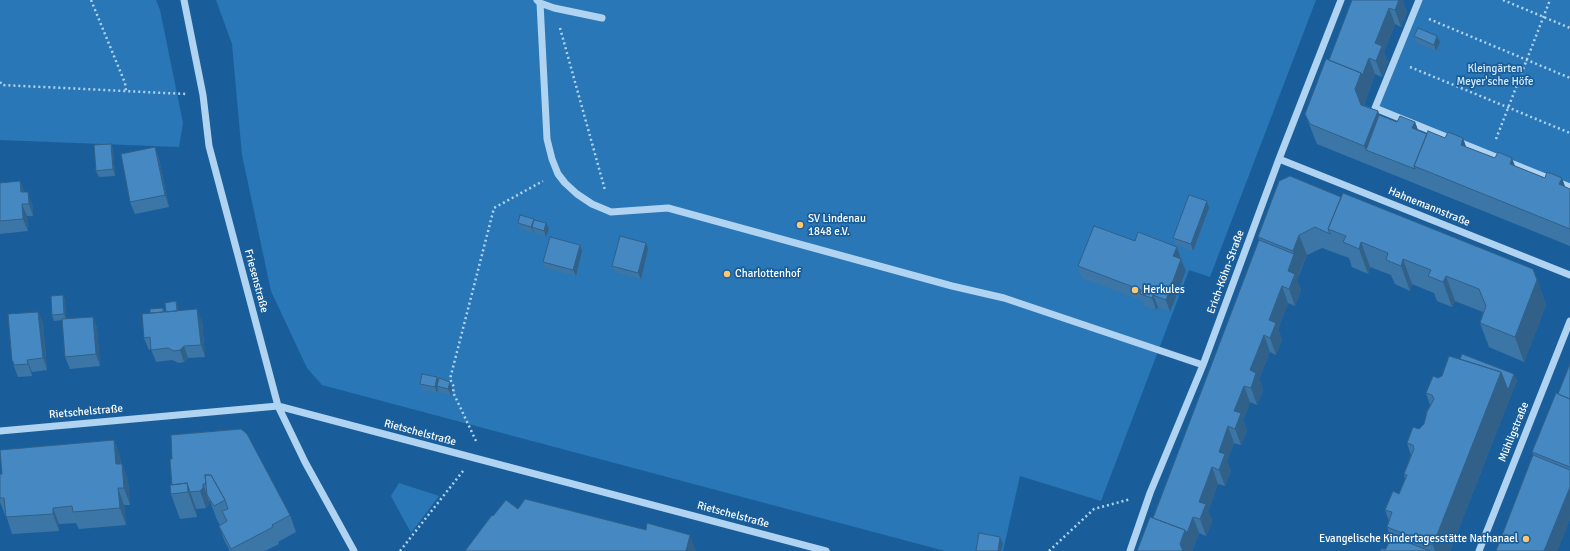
<!DOCTYPE html>
<meta charset="utf-8">
<style>
body{margin:0}
canvas{display:block;background:#195e9a}
</style>
<canvas width="1570" height="551"></canvas>
<script>
const ctx = document.querySelector('canvas').getContext('2d');
ctx.lineJoin = 'round';
function fillPath(path, color) { ctx.fillStyle = color; ctx.fill(path, 'evenodd'); }
const poly = rows => new Path2D(rows.map(r => 'M' + r).join(''));
function trace(path, color, width, dash) { ctx.strokeStyle = color; ctx.lineWidth = width; ctx.lineCap = dash ? 'butt' : 'round'; ctx.setLineDash(dash || []); ctx.stroke(path); }
function drawText(font, color, halo, rows, align = 'center') {
  ctx.font = font + ' Signika,sans-serif'; ctx.lineWidth = 3.5; ctx.setLineDash([]); ctx.textBaseline = 'middle'; ctx.strokeStyle = halo; ctx.fillStyle = color; for (const [text, x, y, turn = 0] of rows) {
    ctx.save(); ctx.translate(x, y); ctx.rotate((+turn || 0) * Math.PI / 180); ctx.textAlign = isNaN(turn) ? turn : align; if (halo) ctx.strokeText(text, 0, 0); ctx.fillText(text, 0, 0); ctx.restore();
  }
}
const green = poly([
 [0,0,156,0,160,10,183,123,179,147,0,140],
 [216,0,1316,0,1210,277,1189,270,1101,501,1020,476,1003,551,945,551,322,385,307,368,271,291,242,155,232,44],
 [1419,0,1570,0,1570,187,1375,108],
 [399,483,439,496,411,533,391,496]
]);
const path = poly([
 [91,0,125,83,126,91],
 [1503,0,1570,28],
 [1429,19,1570,78],
 [560,28,605,190],
 [1410,67,1570,133],
 [0,82,2,85,186,94],
 [1496,139,1550,0],
 [476,441,453,392,454,387,450,379,494,208,543,181],
 [400,551,463,471],
 [1049,551,1094,509,1131,499]
]);
const minor = poly([
 [184,0,203,95,209,146,278,406,305,462,354,551],
 [537,0,540,3,554,8,602,18],
 [1419,0,1375,108,1570,187],
 [540,3,547,139,552,159,558,174,565,183,577,194,592,204,611,212,668,208,952,286,1004,298,1203,365],
 [1279,159,1570,275],
 [0,431,278,406,826,551],
 [1130,551,1150,493,1203,365,1279,159,1341,0],
 [1479,551,1570,321]
]);
const wall = poly([
 [1352,0,1403,3,1407,12,1401,27,1395,24,1384,52,1388,62,1382,77,1375,74,1364,105,1378,111,1379,115,1397,122,1415,122,1418,130,1427,134,1445,138,1463,138,1466,147,1545,178,1562,178,1565,187,1570,189,1570,246,1317,144,1305,114,1329,60],
 [1414,36,1440,42,1436,51,1416,43],
 [111,144,113,150,115,176,99,177,96,171],
 [155,147,159,159,169,207,135,214,130,202],
 [20,181,24,192,32,204,33,216,27,216,28,231,0,234,0,183],
 [1279,181,1537,280,1546,305,1524,362,1489,347,1480,323,1483,312,1455,301,1452,307,1437,301,1434,293,1412,284,1410,291,1395,284,1391,275,1370,267,1368,274,1352,267,1349,258,1322,248,1307,255,1297,280,1301,290,1295,306,1288,303,1278,329,1282,340,1276,355,1270,352,1259,379,1263,390,1257,405,1250,402,1243,420,1247,430,1241,445,1234,443,1227,461,1231,471,1225,486,1218,484,1208,511,1212,521,1206,536,1199,533,1192,551,1137,551,1153,518,1259,240,1258,237],
 [1209,208,1193,251,1175,244,1173,238],
 [534,220,549,229,546,237,534,233,534,232,534,233,520,229,518,223],
 [1135,241,1177,247,1186,271,1170,312,1158,307,1156,310,1144,306,1143,301,1082,278,1078,266],
 [646,243,648,249,641,279,615,272,612,266],
 [580,245,582,251,576,276,545,268,543,262],
 [63,295,65,301,66,319,93,317,97,329,100,366,70,369,65,357,63,320,54,321,52,315],
 [176,301,178,308,178,311,202,321,205,357,188,358,184,362,179,363,172,360,156,362,151,349,149,350,144,338,150,313,163,308,164,312,166,312],
 [38,312,43,324,47,370,32,372,32,376,18,377,12,361],
 [1570,364,1570,519,1557,551,1496,551,1533,455,1532,452,1558,394],
 [437,377,439,381,450,382,452,388,451,395,440,392,438,389,437,393,422,390,420,384],
 [1438,378,1517,380,1450,551,1380,551,1386,549,1391,538,1387,527,1389,521,1385,510,1399,494,1405,479,1404,474,1411,455,1407,443,1424,424,1430,405,1426,393],
 [114,440,120,457,121,464,122,464,128,481,130,505,124,505,126,525,79,529,76,523,59,524,59,531,12,534,6,515,5,515,0,502,0,474],
 [170,459,290,515,296,532,278,542,279,544,265,551,230,551,225,542,219,526,220,525,217,520,210,501,209,501,209,504,206,508,196,509,197,517,180,519,171,494,172,485]
]);
const shadedWall = poly([
 [1397,0,1404,0,1403,3,1407,12,1401,27,1395,10],
 [1389,8,1395,24,1384,52,1388,62,1382,77,1376,61,1375,43],
 [1437,36,1440,42,1436,51,1434,45],
 [1369,58,1375,74,1362,110,1355,89,1361,73],
 [1378,111,1386,132,1366,150,1364,146],
 [1415,122,1421,139,1412,128],
 [1463,138,1470,159,1461,145],
 [111,144,113,150,115,176,113,169],
 [155,147,159,159,169,207,165,195],
 [1512,158,1520,179,1510,164],
 [1562,178,1569,198,1559,184],
 [20,181,24,193,21,192],
 [28,192,32,204,33,216,29,204],
 [1207,201,1209,208,1193,251,1191,244],
 [22,204,27,216,28,231,23,219],
 [534,219,536,225,532,227,534,232,534,233,531,227],
 [546,223,549,229,546,237,544,231],
 [1299,235,1307,255,1300,271,1293,251],
 [1361,242,1370,267,1368,274,1359,249],
 [646,243,648,249,641,279,638,273],
 [580,245,582,251,576,276,573,270],
 [1177,247,1181,259,1173,256],
 [1294,254,1300,271,1297,280,1301,290,1295,306,1289,289,1288,271],
 [1181,259,1186,271,1170,312,1166,300],
 [1403,259,1412,284,1410,291,1401,266],
 [1446,276,1455,301,1452,307,1443,282],
 [1537,280,1546,305,1524,362,1515,337],
 [1282,286,1288,303,1278,329,1282,340,1276,355,1270,338,1269,320],
 [63,295,65,301,66,320,64,314],
 [1153,295,1158,307,1156,310,1152,298],
 [176,301,178,308,179,323,177,317],
 [197,309,202,321,205,357,201,345],
 [38,312,43,324,47,370,43,358],
 [93,317,97,329,100,366,96,354],
 [1264,335,1270,352,1259,379,1263,390,1257,405,1251,388,1250,370],
 [184,346,188,358,184,362,180,350],
 [27,360,32,372,32,376,28,364],
 [1501,372,1514,374,1517,380,1450,551,1435,551,1433,545],
 [437,377,440,384,437,386,438,389,437,393,435,387],
 [450,382,452,388,451,395,448,389],
 [1244,386,1250,402,1243,420,1247,430,1241,445,1235,429,1234,411],
 [1228,426,1234,443,1227,461,1231,471,1225,486,1219,470,1219,452],
 [114,440,120,457,122,481,116,464],
 [122,464,128,481,130,505,124,488],
 [1212,467,1218,484,1208,511,1212,521,1206,536,1200,519,1199,502],
 [187,483,196,508,197,517,188,492],
 [203,484,209,501,209,504,206,508,200,491],
 [1570,487,1570,519,1557,551,1544,551],
 [118,488,124,505,126,525,120,508],
 [53,508,59,524,59,531,53,514],
 [1193,517,1199,533,1192,551,1182,551,1180,544,1185,530],
 [690,535,696,551,686,551],
 [1000,537,1003,544,1001,551,998,551]
]);
const building = poly([
 [1352,0,1399,0,1395,10,1389,8,1375,43,1382,46,1376,61,1369,58,1362,76,1361,73,1329,60,1352,0],
 [1418,28,1437,36,1434,45,1414,36,1418,28],
 [1326,59,1361,73,1355,89,1361,105,1378,111,1364,146,1310,124,1305,114,1326,59],
 [1379,115,1397,122,1400,116,1415,122,1412,128,1427,134,1414,166,1415,169,1366,150,1379,115],
 [1428,131,1445,138,1448,132,1463,138,1461,145,1495,158,1498,152,1512,158,1510,164,1545,178,1547,172,1562,178,1559,184,1570,189,1570,229,1414,166,1428,131],
 [111,144,113,169,96,171,94,145,111,144],
 [155,147,165,195,130,202,121,154,155,147],
 [1290,176,1341,197,1328,229,1330,234,1315,227,1299,235,1293,251,1258,237,1279,181,1290,176],
 [20,181,21,192,28,192,29,204,22,204,23,219,0,221,0,183,20,181],
 [1343,193,1533,269,1537,280,1515,337,1480,323,1486,306,1479,289,1446,276,1443,282,1428,276,1431,270,1403,259,1401,266,1386,260,1388,253,1361,242,1359,249,1343,242,1346,236,1328,229,1343,193],
 [1189,195,1207,201,1191,244,1173,238,1189,195],
 [520,215,534,219,531,227,518,223,520,215],
 [534,220,546,223,544,231,532,227,534,220],
 [1094,226,1135,241,1138,232,1177,247,1173,256,1181,259,1166,300,1153,295,1152,298,1140,294,1141,290,1078,266,1094,226],
 [620,236,646,243,638,273,612,266,620,236],
 [550,237,580,245,573,270,543,262,550,237],
 [1259,240,1294,254,1288,271,1295,274,1289,289,1282,286,1269,320,1276,323,1270,338,1264,335,1250,370,1256,373,1251,388,1244,386,1234,411,1241,413,1235,429,1228,426,1219,452,1225,454,1219,470,1212,467,1199,502,1206,504,1200,519,1193,517,1187,533,1185,530,1153,518,1259,240],
 [63,295,64,314,52,315,51,296,63,295],
 [176,301,177,311,166,312,165,303,176,301],
 [163,308,163,312,150,313,150,309,163,308],
 [197,309,201,345,184,346,180,350,174,351,168,348,151,350,150,337,144,338,142,314,197,309],
 [38,312,43,358,27,360,28,364,14,365,13,361,12,361,8,314,38,312],
 [93,317,96,354,65,357,62,319,93,317],
 [1462,354,1514,374,1508,390,1501,372,1460,359,1462,354],
 [1449,356,1501,372,1433,545,1387,527,1392,512,1385,510,1393,491,1399,494,1407,475,1404,474,1414,449,1413,445,1407,443,1413,427,1419,429,1424,424,1427,412,1434,399,1432,395,1426,393,1433,376,1438,378,1442,376,1449,356],
 [1570,364,1570,399,1558,394,1570,364],
 [422,374,437,377,435,387,420,384,422,374],
 [439,378,450,382,448,389,437,386,439,378],
 [1556,393,1570,399,1570,467,1532,452,1556,393],
 [241,429,247,434,290,515,272,525,273,527,231,549,219,526,227,521,222,511,228,509,225,500,211,475,205,475,206,484,203,484,203,488,200,491,190,492,187,483,172,485,170,459,172,459,171,435,241,429],
 [114,440,116,464,122,464,124,488,118,488,120,508,73,512,72,506,53,508,53,514,6,517,4,498,0,498,0,474,2,474,0,450,114,440],
 [1533,455,1570,470,1570,487,1544,551,1496,551,1533,455],
 [205,475,211,475,225,500,214,506,207,495,205,475],
 [187,483,188,492,171,494,170,485,187,483],
 [525,499,646,530,647,523,690,535,686,551,465,551,492,515,493,516,506,500,518,509,525,499],
 [1150,517,1185,530,1180,544,1183,551,1137,551,1150,517],
 [979,533,1000,537,998,551,976,551,979,533],
 [1391,536,1430,551,1380,551,1381,549,1386,549,1391,536]
]);
const markers = [
 [800,225,4,"#ffc76f"],
 [727,274,4,"#ffc76f"],
 [1135,290,4,"#ffc76f"],
 [1526,539,4,"#ffc76f"]
];
const parkNames = [
 ["Kleingärten",1495,69],
 ["Meyer'sche Höfe",1495,82]
];
const streetNames = [
 ["Hahnemannstraße",1429,207,22],
 ["Erich-Köhn-Straße",1226,272,-70],
 ["Friesenstraße",256,281,75],
 ["Rietschelstraße",86,412,-5],
 ["Mühligstraße",1514,432,-68],
 ["Rietschelstraße",420,433,15],
 ["Rietschelstraße",733,515,15]
];
const poiNames = [
 ["SV Lindenau",808,219],
 ["1848 e.V.",808,232],
 ["Charlottenhof",735,274],
 ["Herkules",1143,290],
 ["Evangelische Kindertagesstätte Nathanael",1518,539,"right"]
];
fillPath(green, '#2977b6');
trace(path, '#afd3f1', 2.5, [2, 3]);
trace(minor, '#afd3f1', 7);
fillPath(wall, '#3c76a7');
fillPath(shadedWall, '#316088');
fillPath(building, '#4689c2');
trace(building, '#316088', 1);
for (const [x, y, r, color] of markers) { const dot = new Path2D(); dot.arc(x, y, r, 0, 2 * Math.PI); ctx.fillStyle = color; ctx.fill(dot); trace(dot, '#195e9a', 1.5); }
drawText('11px', '#d6ebfc', '#195e9a', parkNames);
drawText('11px', '#fff', '#195e9a', streetNames);
drawText('11px', '#fff', '#195e9a', poiNames, 'left');
</script>
